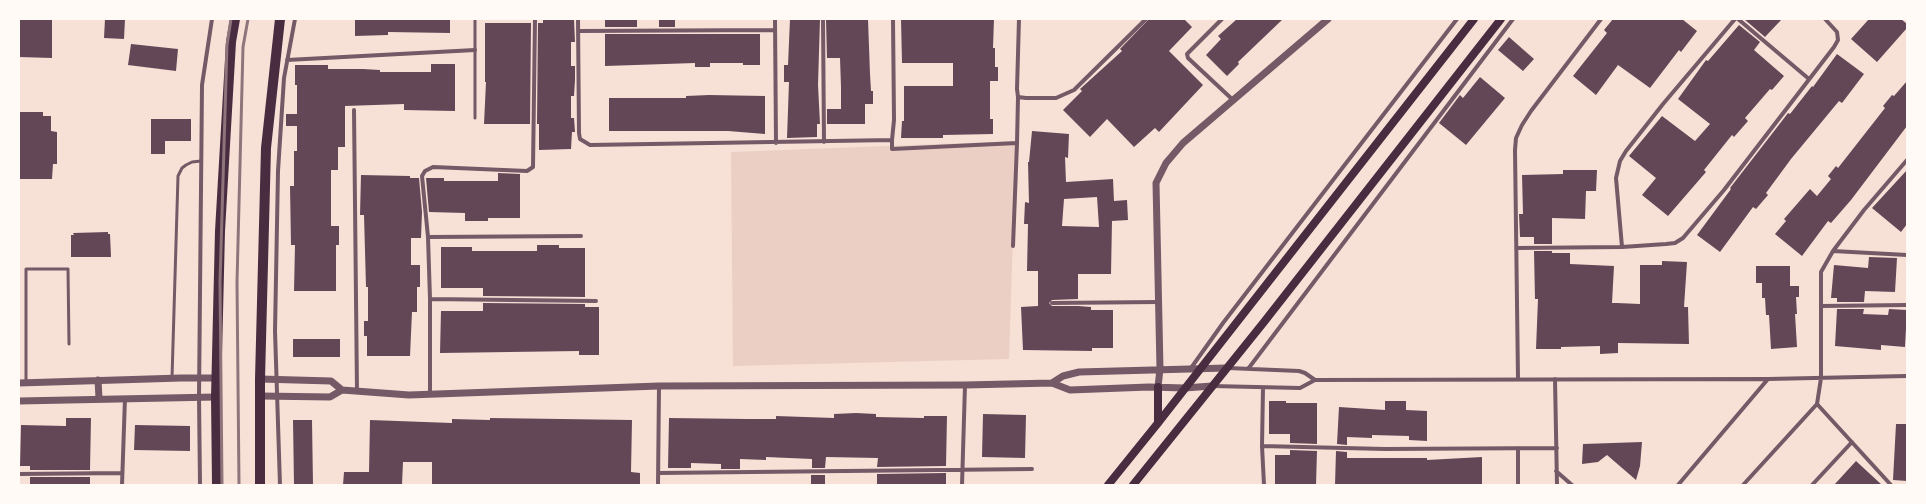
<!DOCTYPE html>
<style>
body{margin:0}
#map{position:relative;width:1926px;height:504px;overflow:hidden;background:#f7e1d7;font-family:Commissioner,sans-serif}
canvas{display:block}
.frame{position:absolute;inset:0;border:20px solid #fffaf5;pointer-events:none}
</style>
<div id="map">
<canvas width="1926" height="504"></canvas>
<div class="frame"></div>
</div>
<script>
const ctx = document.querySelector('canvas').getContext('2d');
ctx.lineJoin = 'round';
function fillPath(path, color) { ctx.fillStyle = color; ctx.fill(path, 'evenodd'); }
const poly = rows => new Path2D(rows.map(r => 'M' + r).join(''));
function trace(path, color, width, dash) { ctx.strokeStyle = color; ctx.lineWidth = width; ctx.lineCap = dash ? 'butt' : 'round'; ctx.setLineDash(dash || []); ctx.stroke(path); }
const green = poly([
 [1016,141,1009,359,733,366,731,152]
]);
const building = poly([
 [19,19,52,19,52,58,19,57],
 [105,19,125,19,124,39,104,38],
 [355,19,450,19,450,33,388,32,388,35,355,36],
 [543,19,574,19,575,42,571,42,571,66,575,66,575,80,574,96,571,96,571,118,574,118,575,132,572,132,571,149,539,150,539,124,537,124,538,23,543,23],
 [605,19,637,19,637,27,605,27],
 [659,19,675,19,675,27,659,27],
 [790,19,820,19,818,85,820,124,817,124,817,137,787,138,789,82,784,82,784,65,788,65],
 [826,19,868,19,870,74,871,91,873,91,873,104,865,104,865,124,827,124,827,109,841,109,841,87,840,58,827,58],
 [901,19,994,19,993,48,995,48,995,67,998,67,998,81,990,81,990,119,993,119,993,134,943,135,943,138,901,138,902,121,904,121,904,86,953,86,953,63,902,63],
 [1149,19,1184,19,1192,27,1169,51,1203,85,1159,132,1155,128,1134,147,1107,119,1090,137,1063,110,1082,91,1080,89,1122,51,1120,49],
 [1237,19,1283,19,1238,62,1239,64,1227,76,1206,55,1221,39,1218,36],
 [1613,19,1682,19,1697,31,1681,52,1679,50,1650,88,1618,65,1596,95,1573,76,1607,33,1604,30],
 [1744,19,1782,19,1765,37],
 [1869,19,1901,19,1907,24,1907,28,1877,62,1851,39],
 [485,23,531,23,530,124,484,124,486,82,485,82],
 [1739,25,1760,42,1754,50,1784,76,1772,90,1770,89,1745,118,1748,121,1734,137,1732,135,1704,170,1706,172,1668,216,1642,195,1656,178,1629,156,1662,116,1695,141,1710,124,1678,99,1706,60,1708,61],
 [605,34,760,34,760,65,743,65,743,63,710,63,710,67,695,67,695,63,605,66],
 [1509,37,1534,59,1523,71,1498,50],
 [131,44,178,49,176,71,128,65],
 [1837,54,1864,74,1842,103,1839,101,1791,159,1766,193,1768,195,1756,209,1753,207,1720,252,1697,235,1731,189,1730,188,1785,117,1788,113,1790,114,1812,86,1813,87],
 [431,64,455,64,455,111,404,110,404,104,345,106,345,147,338,147,338,170,331,170,331,226,339,226,339,245,336,245,336,291,294,291,295,245,291,245,290,186,294,186,294,151,297,151,297,126,286,126,286,114,297,114,297,85,295,85,295,65,328,65,328,69,363,69,380,70,380,72,431,72],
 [1480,77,1505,98,1466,145,1439,123,1460,95,1463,98],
 [1907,81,1907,126,1851,200,1831,223,1828,221,1802,256,1775,234,1786,221,1784,219,1810,189,1817,196,1831,179,1828,176,1836,166,1838,168,1885,108,1883,106,1892,95,1894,96],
 [709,95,765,96,765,134,728,131,609,131,609,98,686,98,686,96],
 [19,112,43,112,43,116,51,116,51,131,57,132,57,164,53,164,52,179,19,179],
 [151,119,191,119,191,141,165,141,165,154,151,154],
 [1032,131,1069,134,1068,158,1065,157,1066,182,1113,179,1114,201,1127,200,1128,220,1112,221,1111,274,1078,274,1078,299,1052,300,1049,303,1052,306,1078,306,1091,307,1091,310,1113,310,1113,348,1092,348,1092,351,1023,350,1021,307,1038,306,1038,271,1027,271,1028,224,1024,224,1025,202,1029,203,1028,162,1029,162],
 [1097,197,1099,227,1062,226,1064,199],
 [1563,170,1597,170,1596,191,1586,191,1585,219,1552,218,1552,244,1534,244,1534,237,1520,237,1519,214,1523,214,1522,175,1563,174],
 [1907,170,1907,224,1901,232,1872,208],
 [498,173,520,174,520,218,488,218,488,221,465,221,465,213,429,212,426,178,444,178,444,181,498,181],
 [361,175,410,176,410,178,419,178,422,212,421,238,411,238,411,265,420,265,420,287,417,287,417,312,412,312,410,356,367,356,367,336,364,336,364,321,368,321,368,287,366,287,364,215,360,215],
 [108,232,108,234,110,234,111,257,71,257,71,235,74,235,73,233],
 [537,245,559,245,559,248,585,248,585,297,483,296,483,288,441,288,441,247,472,247,472,251,537,251],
 [1534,251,1552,251,1552,253,1570,253,1570,264,1614,266,1612,303,1617,303,1640,304,1640,265,1662,265,1662,261,1687,262,1684,307,1688,307,1689,344,1618,343,1618,353,1600,354,1600,346,1561,347,1561,349,1536,349,1538,299,1535,299],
 [1869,257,1897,258,1895,292,1865,291,1864,302,1837,302,1837,298,1831,298,1834,265,1868,268],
 [1756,266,1790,266,1790,286,1799,286,1799,297,1796,297,1797,314,1795,314,1797,347,1771,349,1769,315,1766,315,1765,298,1762,298,1762,283,1756,283],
 [483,303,585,304,585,307,599,307,599,355,579,355,579,351,440,353,441,311,483,311],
 [1837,309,1864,309,1863,314,1888,315,1889,309,1907,310,1905,347,1881,345,1881,350,1835,346],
 [293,339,340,339,340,357,293,357],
 [1269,401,1286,401,1286,403,1317,403,1317,444,1290,443,1290,434,1269,434],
 [1385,401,1406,401,1406,410,1427,411,1427,441,1409,440,1409,436,1372,435,1372,438,1347,437,1347,445,1337,444,1339,407,1385,410],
 [856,413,876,414,876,417,924,418,924,416,947,416,946,466,877,467,878,458,826,457,825,468,812,468,812,459,766,457,766,460,740,459,740,469,721,469,721,464,691,463,691,468,668,468,669,418,748,419,776,419,776,416,834,418,834,414],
 [983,414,1026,415,1025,458,982,457],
 [66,418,91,418,90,470,30,470,30,466,20,466,21,425,66,426],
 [490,418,632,420,631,472,640,473,640,485,432,485,432,462,403,462,402,485,343,485,344,472,369,472,370,420,452,423,452,419,490,420],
 [293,420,312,420,313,485,294,485],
 [1896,424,1907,424,1907,481,1893,480],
 [135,425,190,426,190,451,134,450],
 [1642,442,1640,466,1636,480,1607,455,1598,462,1582,464,1583,444],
 [1290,450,1317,451,1316,485,1275,485,1275,455,1290,455],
 [1336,451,1347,452,1347,458,1427,458,1427,460,1482,457,1482,485,1335,485],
 [1856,461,1882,485,1834,485],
 [946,473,946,485,877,485,877,474],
 [811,475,825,475,825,485,811,485],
 [30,477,90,477,90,485,30,485]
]);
const service = poly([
 [475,19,475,118],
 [172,378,178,176,182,168,186,165,192,162,201,161],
 [26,382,26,269,68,269,69,344]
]);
const minor = poly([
 [578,19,579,133,580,139,590,145,892,140,894,120,893,19],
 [775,19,776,143],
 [823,19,824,142],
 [1019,19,1017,89,1018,97,1026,98,1056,98,1074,90,1146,19],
 [1222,19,1187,54,1188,58,1233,100],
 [1738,19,1809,79],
 [578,31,775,30],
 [287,60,475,50],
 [354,110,357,392],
 [892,140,892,149,1017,143,1013,246],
 [1017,143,1018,97],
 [428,237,581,236],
 [1622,247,1616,178,1620,161,1626,151,1663,104,1735,19],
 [1517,248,1622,247,1666,244,1675,243,1683,238,1724,190,1834,47,1838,40,1837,32,1825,19],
 [1833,251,1907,255],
 [430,299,596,301],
 [1052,303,1158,302],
 [1821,306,1907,305],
 [1191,368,1223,323,1457,19],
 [1228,368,1299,371,1305,373,1315,380],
 [1248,369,1513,19],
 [1518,379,1515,150,1516,138,1522,125,1531,111,1601,19],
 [1555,379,1557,485],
 [1212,386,1300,388,1315,380,1768,379,1907,376],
 [1263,388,1262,446,1264,485],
 [430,395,430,299,428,237,422,176,425,171,433,167,527,171,533,167,535,19],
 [1262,446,1385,449,1557,448],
 [1556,471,1572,485],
 [658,473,1032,469],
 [19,474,122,473],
 [122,485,125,398],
 [200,485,199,397,202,85,212,19],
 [280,485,275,331,278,171,284,78,295,19],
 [658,485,659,386],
 [962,485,965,385],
 [1518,485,1518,448],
 [1678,485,1768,379],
 [1743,485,1817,404],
 [1812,485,1852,442],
 [1891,485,1817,404,1821,378,1821,272,1833,251,1864,210,1907,160]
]);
const tertiary = poly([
 [260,379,331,381,342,390,409,395,659,386,965,385,1052,383,1070,390,1149,387,1185,388,1212,386],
 [98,380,99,398],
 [19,383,181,378,217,378],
 [1052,383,1063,376,1079,372,1226,368],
 [1158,387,1160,369,1156,183,1166,163,1183,143,1328,19],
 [260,396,330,397,342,390],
 [19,401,216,397]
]);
const secondary = poly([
 [1158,423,1158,387],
 [1108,485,1158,423,1474,19],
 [1133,485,1264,322,1501,19]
]);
const primary = poly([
 [217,485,216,397,220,231,231,42,235,19],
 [260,485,260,379,266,148,280,19]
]);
const rail = poly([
 [222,485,220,282,227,45,231,19],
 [239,485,237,282,243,47,248,19]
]);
fillPath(green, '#ebcfc5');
fillPath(building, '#644757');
trace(service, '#755966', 3);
trace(minor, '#755966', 4);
trace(tertiary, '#755966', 7);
trace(secondary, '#4a2c40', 8);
trace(primary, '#4a2c40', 10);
trace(rail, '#8f747c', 3);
</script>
